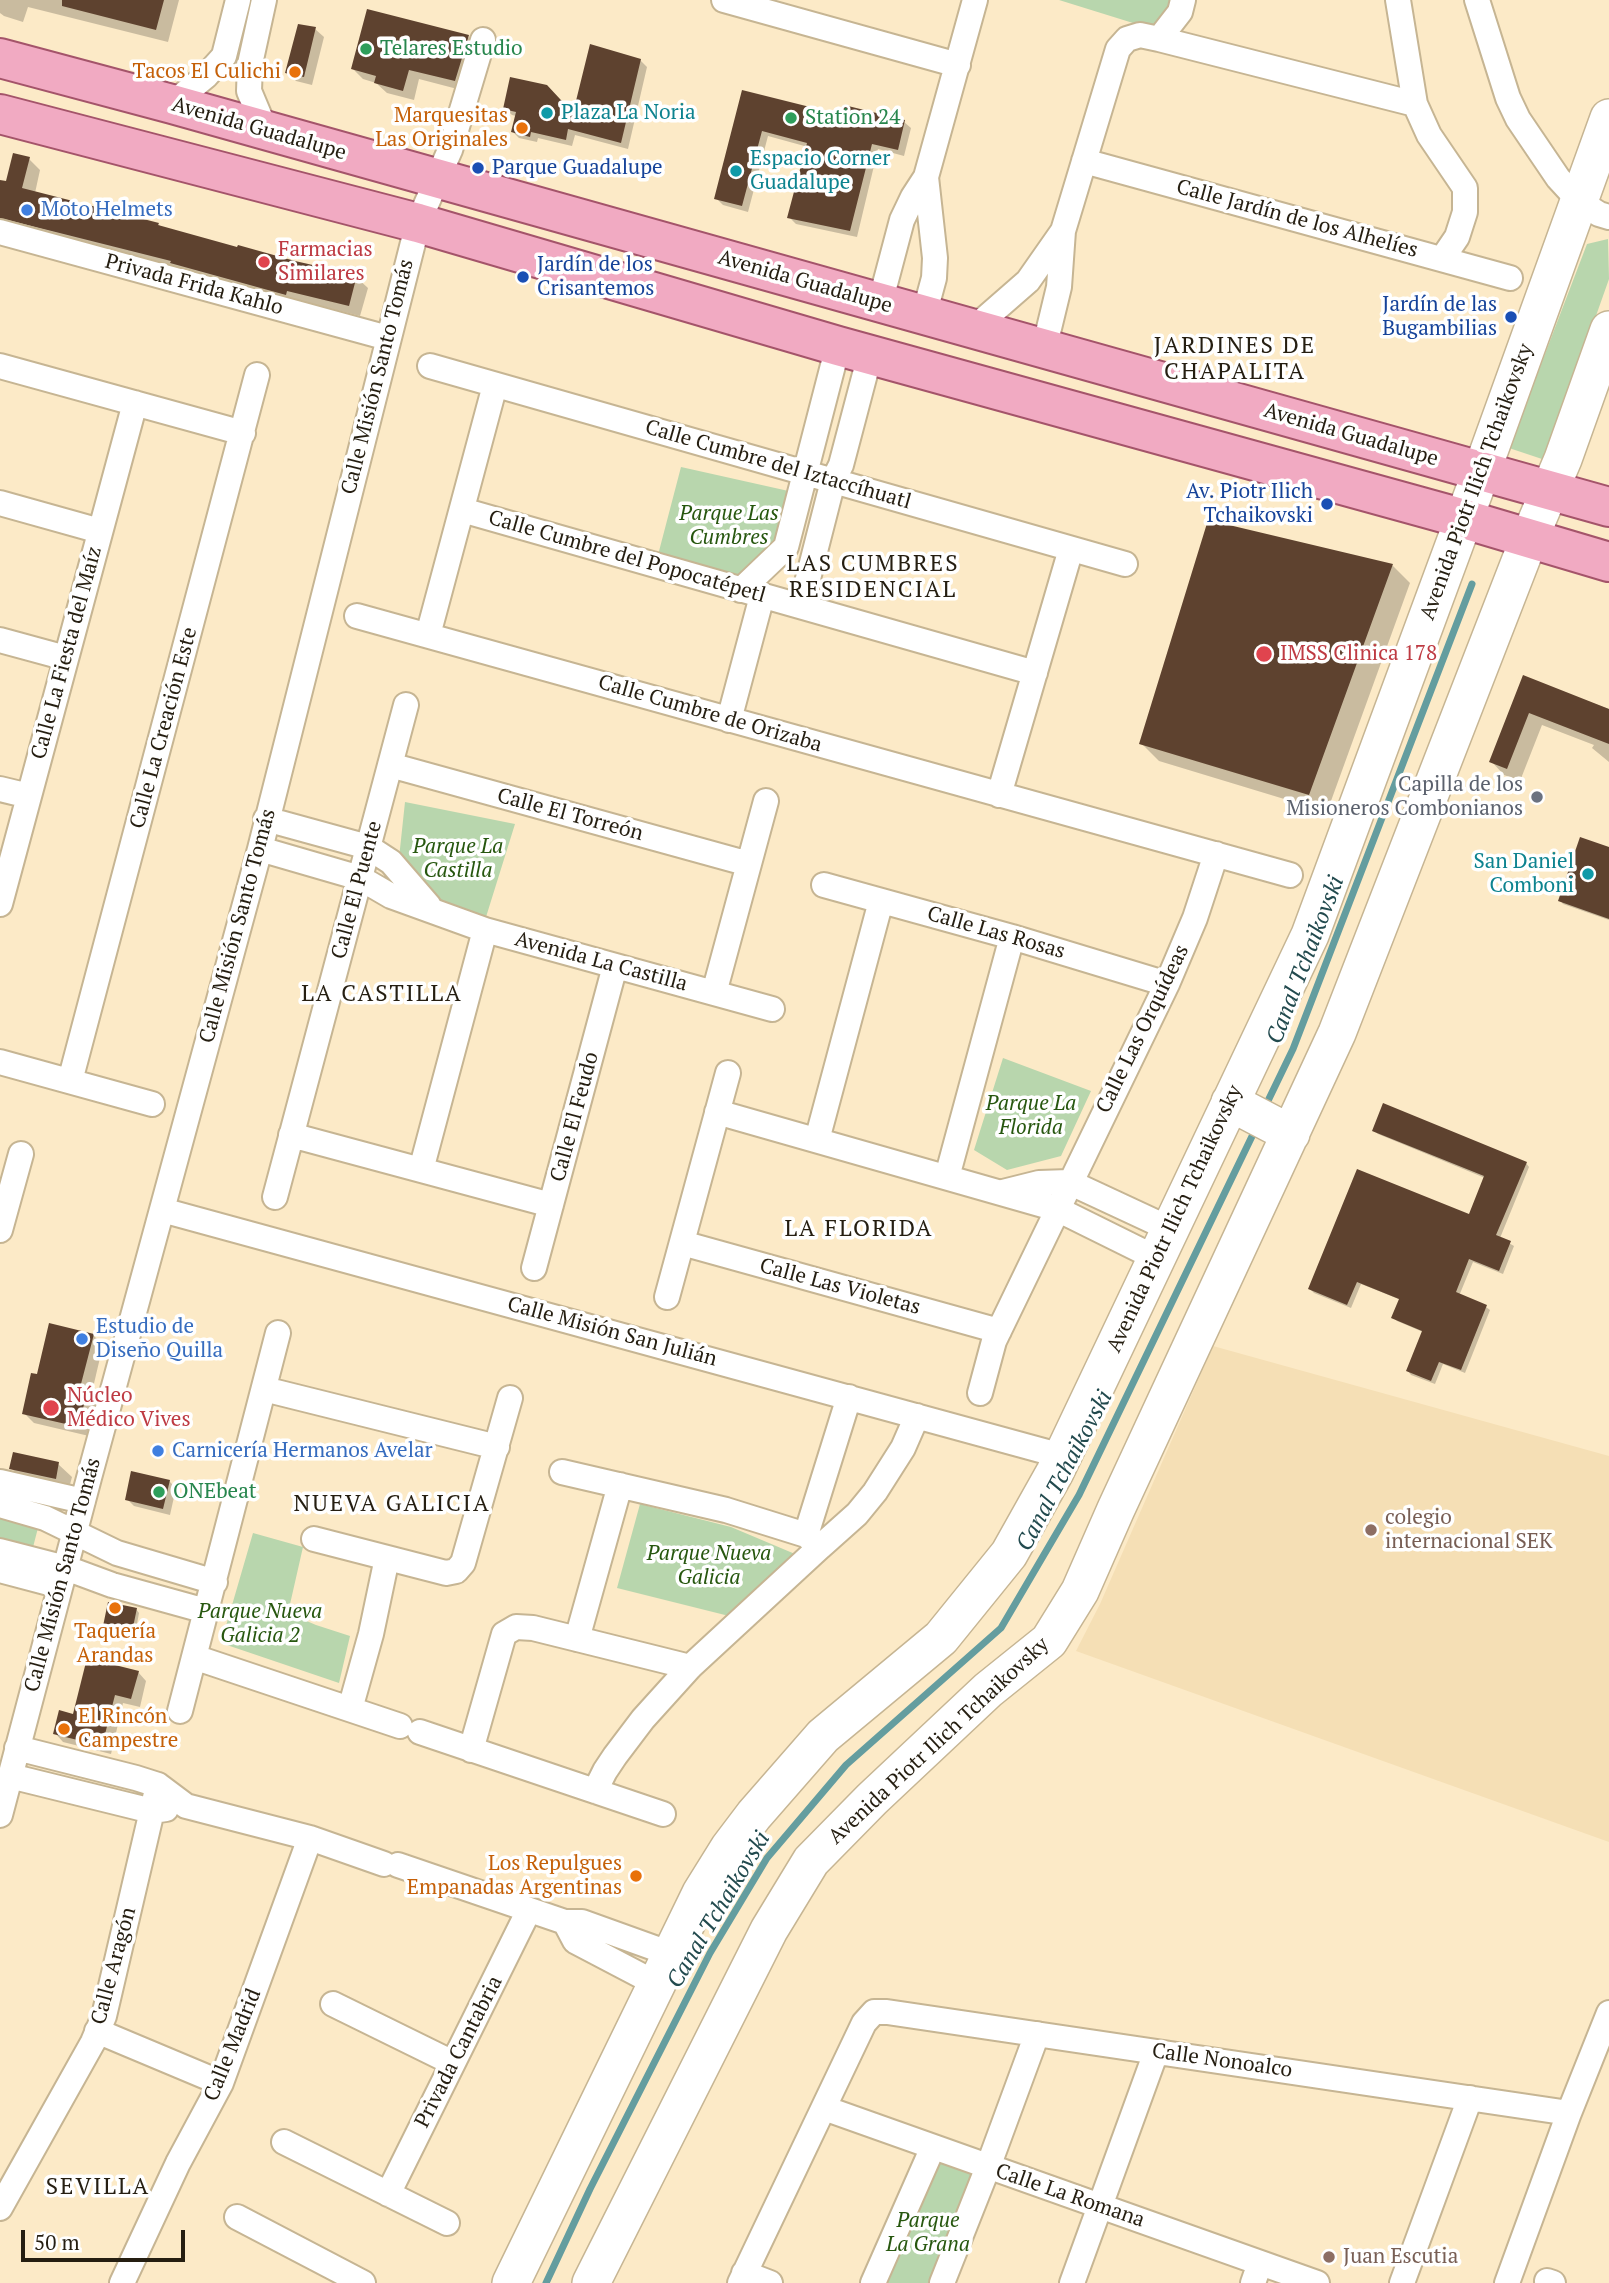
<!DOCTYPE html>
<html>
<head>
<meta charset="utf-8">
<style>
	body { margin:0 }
	#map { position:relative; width:1609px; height:2283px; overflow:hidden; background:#fceac7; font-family:"PT Serif",serif }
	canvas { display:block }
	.scale { position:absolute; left:21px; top:2230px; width:164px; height:32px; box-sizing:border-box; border:4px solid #251e11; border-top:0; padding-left:9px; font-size:21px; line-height:24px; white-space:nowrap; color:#251e11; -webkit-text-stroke:5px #fff; paint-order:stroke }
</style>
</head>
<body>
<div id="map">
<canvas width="1609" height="2283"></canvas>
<div class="scale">50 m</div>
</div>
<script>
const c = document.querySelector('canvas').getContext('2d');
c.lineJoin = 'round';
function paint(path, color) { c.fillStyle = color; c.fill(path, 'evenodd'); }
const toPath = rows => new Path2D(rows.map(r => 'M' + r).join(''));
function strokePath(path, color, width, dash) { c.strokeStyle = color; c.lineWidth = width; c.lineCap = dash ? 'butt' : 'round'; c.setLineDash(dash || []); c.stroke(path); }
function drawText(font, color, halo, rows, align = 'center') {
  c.font = font + ' "PT Serif",serif'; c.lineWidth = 7; c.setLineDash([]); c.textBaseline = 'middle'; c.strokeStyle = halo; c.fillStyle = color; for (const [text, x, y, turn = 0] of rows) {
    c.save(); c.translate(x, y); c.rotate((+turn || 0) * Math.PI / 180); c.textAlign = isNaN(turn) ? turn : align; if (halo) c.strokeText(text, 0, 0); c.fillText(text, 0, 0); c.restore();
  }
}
const built = toPath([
	[1213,1346,1609,1456,1609,1842,1076,1651,1100,1604]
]);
const green = toPath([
	[1059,0,1180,0,1156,27,1133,23],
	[1608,239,1609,279,1545,460,1509,448,1587,244],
	[681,467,793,492,781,545,739,579,658,555],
	[405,802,515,824,486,917,437,900,399,858],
	[1003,1058,1091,1091,1061,1156,1007,1170,974,1150],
	[640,1504,731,1527,795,1554,729,1616,617,1588],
	[0,1512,39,1524,31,1555,0,1546],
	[253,1533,303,1547,288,1613,316,1625,350,1636,339,1683,221,1643],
	[934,2156,979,2172,934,2283,881,2283]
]);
const shadow = toPath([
	[0,0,179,0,168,42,28,7,23,22,4,16,0,13],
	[315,29,324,37,312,85,296,81,287,73],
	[468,37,479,47,465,91,419,79,414,100,387,93,376,83,363,79,353,69],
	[640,60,647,67,628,149,575,135,572,146,538,138,537,142,519,138,513,132,516,116,512,115,505,108,574,116],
	[744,92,843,118,904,122,911,128,904,156,878,149,857,237,796,224,789,217,808,147,768,136,748,212,723,205,716,198],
	[29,159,40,170,35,193,158,224,161,227,239,249,356,277,368,288,360,316,0,223,0,181,7,183],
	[1209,522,1393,566,1410,583,1327,812,1159,761,1141,743],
	[1524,678,1609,709,1609,762,1592,748,1594,745,1542,725,1520,781,1504,775,1491,761],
	[1609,849,1609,920,1563,904,1560,900],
	[1374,1131,1526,1163,1529,1167,1500,1238,1514,1246,1503,1274,1473,1262,1459,1296,1486,1307,1490,1310,1465,1373,1443,1364,1435,1384,1411,1375,1408,1371,1423,1332,1397,1321,1393,1317,1401,1300,1361,1284,1351,1308,1314,1293,1310,1289,1470,1217,1485,1178,1378,1134],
	[93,1335,103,1345,92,1392,98,1398,89,1436,34,1423,24,1413],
	[58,1464,72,1477,68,1492,24,1481,11,1468],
	[169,1481,176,1488,170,1515,134,1506,127,1499],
	[136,1609,139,1613,135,1635,109,1630,105,1626],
	[138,1672,146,1681,140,1707,123,1703,111,1754,63,1742,55,1733,74,1716]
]);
const stream = toPath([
	[1265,1107,1293,1049,1472,584],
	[546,2283,590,2189,710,1953,767,1858,846,1765,1001,1628,1079,1495,1256,1128]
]);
const building = toPath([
	[62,0,164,0,156,30,62,6],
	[367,9,469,35,455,81,409,70,403,91,374,83,376,76,351,69],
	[298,24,316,27,304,77,285,73],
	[590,44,641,59,621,143,568,129,566,140,531,132,530,137,511,132,516,112,503,109,510,77,547,85,573,113],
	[742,90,842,115,844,105,905,120,898,150,872,144,850,231,787,218,807,143,762,131,742,206,714,199],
	[13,153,30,157,22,188,159,223,158,225,237,247,238,245,295,261,357,275,349,306,287,291,286,295,170,263,171,261,0,218,0,180,6,181],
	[1208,520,1393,564,1309,795,1139,744],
	[1523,675,1609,709,1609,744,1529,713,1507,769,1489,762],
	[1580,837,1609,847,1609,919,1558,901],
	[1383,1103,1527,1162,1496,1235,1511,1241,1499,1271,1469,1259,1456,1292,1487,1305,1461,1370,1439,1362,1431,1381,1406,1371,1422,1331,1391,1318,1399,1299,1357,1282,1347,1305,1308,1289,1357,1169,1469,1214,1484,1176,1372,1131],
	[49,1323,94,1334,81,1384,88,1386,79,1427,22,1414,31,1373,37,1374],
	[13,1452,59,1462,56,1479,9,1469],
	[131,1471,170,1480,163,1509,125,1500],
	[108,1602,137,1608,132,1632,103,1626],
	[87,1658,139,1671,131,1699,115,1695,102,1746,53,1734,59,1710,73,1714]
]);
const street = toPath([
	[264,0,250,64,249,91,262,122,275,133],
	[724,0,958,65],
	[1398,0,1415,104,1429,135,1465,188,1465,212,1457,237,1442,259],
	[1477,0,1508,98,1518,119,1558,178,1580,202,1599,214,1609,217],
	[1159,39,1180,12,1183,0],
	[172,104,206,76,224,56,238,0],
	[1084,161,1510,278],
	[0,232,388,338],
	[880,303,902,220,913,197,926,177,975,0],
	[924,315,934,278,935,258,926,177],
	[973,329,1028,281,1063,231],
	[1044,349,1059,287,1063,231,1118,49,1127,39,1140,35,1159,39,1415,104],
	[0,366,243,433],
	[430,366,1125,564],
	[0,503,100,531],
	[462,510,1035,673],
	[741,590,786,547,838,346],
	[801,606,833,481,841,465,870,355],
	[357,616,1290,875],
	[428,635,495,385],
	[0,640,66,658],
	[729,720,762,596],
	[390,765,749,864],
	[0,789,29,796],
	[999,795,1071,549],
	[266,819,368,847,391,862,429,906],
	[260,849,360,878,391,896,485,930,772,1009],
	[824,885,1012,937,1167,984],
	[0,904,135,403],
	[714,993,766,801],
	[0,1062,152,1104],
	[70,1081,257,375],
	[717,1112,1057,1209,1156,1258],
	[291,1135,551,1205],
	[817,1140,881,901],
	[421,1170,485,930],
	[947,1177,1012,937],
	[1003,1192,1039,1183,1069,1182,1170,1229],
	[275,1197,406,705],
	[162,1210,1062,1456],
	[0,1230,21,1154],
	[682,1243,999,1331],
	[534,1268,615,966],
	[667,1297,728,1073],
	[264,1389,497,1447],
	[980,1393,994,1341,1167,984,1195,918,1216,854],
	[562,1472,726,1510,806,1535,820,1547,690,1667,643,1719,615,1756,605,1771,595,1791],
	[0,1482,83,1501],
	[0,1505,45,1518,117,1553,215,1582],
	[806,1535,849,1397],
	[314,1539,446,1573,456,1571,463,1563,510,1398],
	[820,1547,857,1514,875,1492,903,1448,917,1416],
	[0,1551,66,1568,112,1585,206,1611],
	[0,1570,60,1586],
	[577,1639,620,1485],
	[194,1657,400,1726],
	[350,1709,371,1634,387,1558],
	[180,1711,278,1333],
	[420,1732,663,1814],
	[17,1748,136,1778,158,1785,186,1806,310,1838,384,1864],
	[471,1750,504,1634,516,1627,533,1628,690,1667],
	[10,1776,152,1811,166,1809],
	[0,1815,89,1478,260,849,418,223,450,150,483,40],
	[398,1865,565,1922,582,1922,671,1954],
	[565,1922,575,1941,657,1984],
	[333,2004,453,2063],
	[97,2031,221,2083],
	[824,2108,1317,2283],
	[284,2142,447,2223],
	[388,2194,529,1910],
	[0,2208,93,2042,104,2016,158,1785],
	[237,2217,363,2283],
	[744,2273,770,2283],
	[1547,2281,1553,2283],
	[122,2283,178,2163,221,2083,310,1838],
	[740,2283,864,2023,874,2012,887,2012,1569,2113],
	[873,2283,933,2147],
	[942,2283,988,2167,1037,2034],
	[1072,2283,1156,2052],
	[1253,2283,1260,2263],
	[1402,2283,1470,2098],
	[1507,2283,1569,2113,1609,2013]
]);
const secondary = toPath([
	[1230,1102,1291,1134],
	[511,2283,701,1893,729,1848,754,1815,823,1736,941,1638,1009,1554,1055,1472,1310,935,1489,451,1609,118],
	[591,2283,769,1930,811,1861,872,1799,988,1690,1049,1641,1080,1591,1116,1509,1337,1033,1529,539,1563,459,1609,330]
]);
const primary = toPath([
	[0,58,172,104,1609,507],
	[0,114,418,223,838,346,1447,514,1609,562]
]);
const markers = [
	[366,49,7,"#2e9e5b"],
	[295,72,7,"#e8710a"],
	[547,113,7,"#0f9aa8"],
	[791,118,7,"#2e9e5b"],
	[522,128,7,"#e8710a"],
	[478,168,7,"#1a4fb4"],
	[736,171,7,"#0f9aa8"],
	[27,210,7,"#3f7fe0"],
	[264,262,7,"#e0444e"],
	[523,277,7,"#1a4fb4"],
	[1511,317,7,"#1a4fb4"],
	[1327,504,7,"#1a4fb4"],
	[1264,654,9,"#e0444e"],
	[1537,797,7,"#6b7280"],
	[1588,874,7,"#0f9aa8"],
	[82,1339,7,"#3f7fe0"],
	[51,1408,9,"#e0444e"],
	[158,1451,7,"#3f7fe0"],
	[159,1492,7,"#2e9e5b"],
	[1371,1530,7,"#8d6e63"],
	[115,1608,7,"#e8710a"],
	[64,1729,7,"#e8710a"],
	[636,1876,7,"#e8710a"],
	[1329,2257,7,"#8d6e63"]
];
const leisureNames = [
	["Telares Estudio",380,49],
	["Station 24",805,118],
	["ONEbeat",173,1492]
];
const foodNames = [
	["Tacos El Culichi",281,72],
	["Marquesitas",508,116],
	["Las Originales",508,140],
	["Taquería",115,1632,"center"],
	["Arandas",115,1656,"center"],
	["El Rincón",78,1717,"left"],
	["Campestre",78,1741,"left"],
	["Los Repulgues",622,1864],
	["Empanadas Argentinas",622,1888]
];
const cultureNames = [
	["Plaza La Noria",561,113],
	["Espacio Corner",750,159],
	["Guadalupe",750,183],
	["San Daniel",1574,862,"right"],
	["Comboni",1574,886,"right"]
];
const streetNames = [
	["Avenida Guadalupe",259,129,16],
	["Calle Jardín de los Alhelíes",1297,219,15],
	["Avenida Guadalupe",805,282,16],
	["Privada Frida Kahlo",194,285,15],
	["Calle Misión Santo Tomás",378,377,-76],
	["Avenida Guadalupe",1351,435,16],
	["Calle Cumbre del Iztaccíhuatl",778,465,16],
	["Avenida Piotr Ilich Tchaikovsky",1477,482,-70],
	["Calle Cumbre del Popocatépetl",627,557,16],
	["Calle La Fiesta del Maíz",67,653,-75],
	["Calle Cumbre de Orizaba",710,714,16],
	["Calle La Creación Este",164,728,-75],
	["Calle El Torreón",570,815,15],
	["Calle El Puente",357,890,-75],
	["Calle Misión Santo Tomás",238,926,-75],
	["Calle Las Rosas",996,933,16],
	["Avenida La Castilla",601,962,15],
	["Calle Las Orquídeas",1143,1029,-64],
	["Calle El Feudo",575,1117,-75],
	["Avenida Piotr Ilich Tchaikovsky",1175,1219,-65],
	["Calle Las Violetas",840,1287,15],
	["Calle Misión San Julián",612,1332,15],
	["Calle Misión Santo Tomás",63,1575,-75],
	["Avenida Piotr Ilich Tchaikovsky",939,1741,-43],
	["Calle Aragón",114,1966,-75],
	["Calle Madrid",233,2045,-68],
	["Privada Cantabria",459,2052,-63],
	["Calle Nonoalco",1222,2061,8],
	["Calle La Romana",1070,2196,19]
];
const transitNames = [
	["Parque Guadalupe",492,168],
	["Jardín de los",537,265],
	["Crisantemos",537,289],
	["Jardín de las",1497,305,"right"],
	["Bugambilias",1497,329,"right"],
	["Av. Piotr Ilich",1313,492,"right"],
	["Tchaikovski",1313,516,"right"]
];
const shopNames = [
	["Moto Helmets",41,210],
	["Estudio de",96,1327],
	["Diseño Quilla",96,1351],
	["Carnicería Hermanos Avelar",172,1451]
];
const healthNames = [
	["Farmacias",278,250],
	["Similares",278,274],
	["IMSS Clinica 178",1280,654],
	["Núcleo",67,1396],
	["Médico Vives",67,1420]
];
const parkNames = [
	["Parque Las",729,514],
	["Cumbres",729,538],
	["Parque La",458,847],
	["Castilla",458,871],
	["Parque La",1031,1104],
	["Florida",1031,1128],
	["Parque Nueva",709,1554],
	["Galicia",709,1578],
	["Parque Nueva",260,1612],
	["Galicia 2",260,1636],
	["Parque",928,2221],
	["La Grana",928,2245]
];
const worshipNames = [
	["Capilla de los",1523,785],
	["Misioneros Combonianos",1523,809]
];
const educationNames = [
	["colegio",1385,1518],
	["internacional SEK",1385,1542],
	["Juan Escutia",1343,2257]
];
const neighbourhoodNames = [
	["JARDINES DE",1235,346],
	["CHAPALITA",1235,372],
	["LAS CUMBRES",873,564],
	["RESIDENCIAL",873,590],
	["LA CASTILLA",382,994],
	["LA FLORIDA",859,1229],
	["NUEVA GALICIA",392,1504],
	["SEVILLA",98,2187]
];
const waterNames = [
	["Canal Tchaikovski",1306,960,-69],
	["Canal Tchaikovski",1065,1471,-62],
	["Canal Tchaikovski",719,1910,-59]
];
paint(built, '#f5dfb5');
paint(green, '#b8d6ad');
paint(shadow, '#0003');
strokePath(stream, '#649d9f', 7);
paint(building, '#5e422f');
strokePath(street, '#c6b593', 28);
strokePath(secondary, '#c6b593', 40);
strokePath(primary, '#a4546a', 42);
strokePath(street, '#fff', 24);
strokePath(secondary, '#fff', 37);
strokePath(primary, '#f1aac2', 38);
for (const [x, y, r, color] of markers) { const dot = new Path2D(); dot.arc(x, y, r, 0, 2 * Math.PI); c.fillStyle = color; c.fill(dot); strokePath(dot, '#fff', 2.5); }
drawText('21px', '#27864d', '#fff', leisureNames, 'left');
drawText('21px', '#c56008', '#fff', foodNames, 'right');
drawText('21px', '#0d838f', '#fff', cultureNames, 'left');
drawText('21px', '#251e11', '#fff', streetNames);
drawText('21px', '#164399', '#fff', transitNames, 'left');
drawText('21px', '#366cbe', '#fff', shopNames, 'left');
drawText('21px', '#be3a42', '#fff', healthNames, 'left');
drawText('italic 21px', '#27570f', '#fff', parkNames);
drawText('21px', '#5b616d', '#fff', worshipNames, 'right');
drawText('21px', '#785e54', '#fff', educationNames, 'left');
c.letterSpacing = '2px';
drawText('23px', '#251e11', '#fff', neighbourhoodNames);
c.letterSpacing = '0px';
drawText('italic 23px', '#224a4e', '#fff', waterNames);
</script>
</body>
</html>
